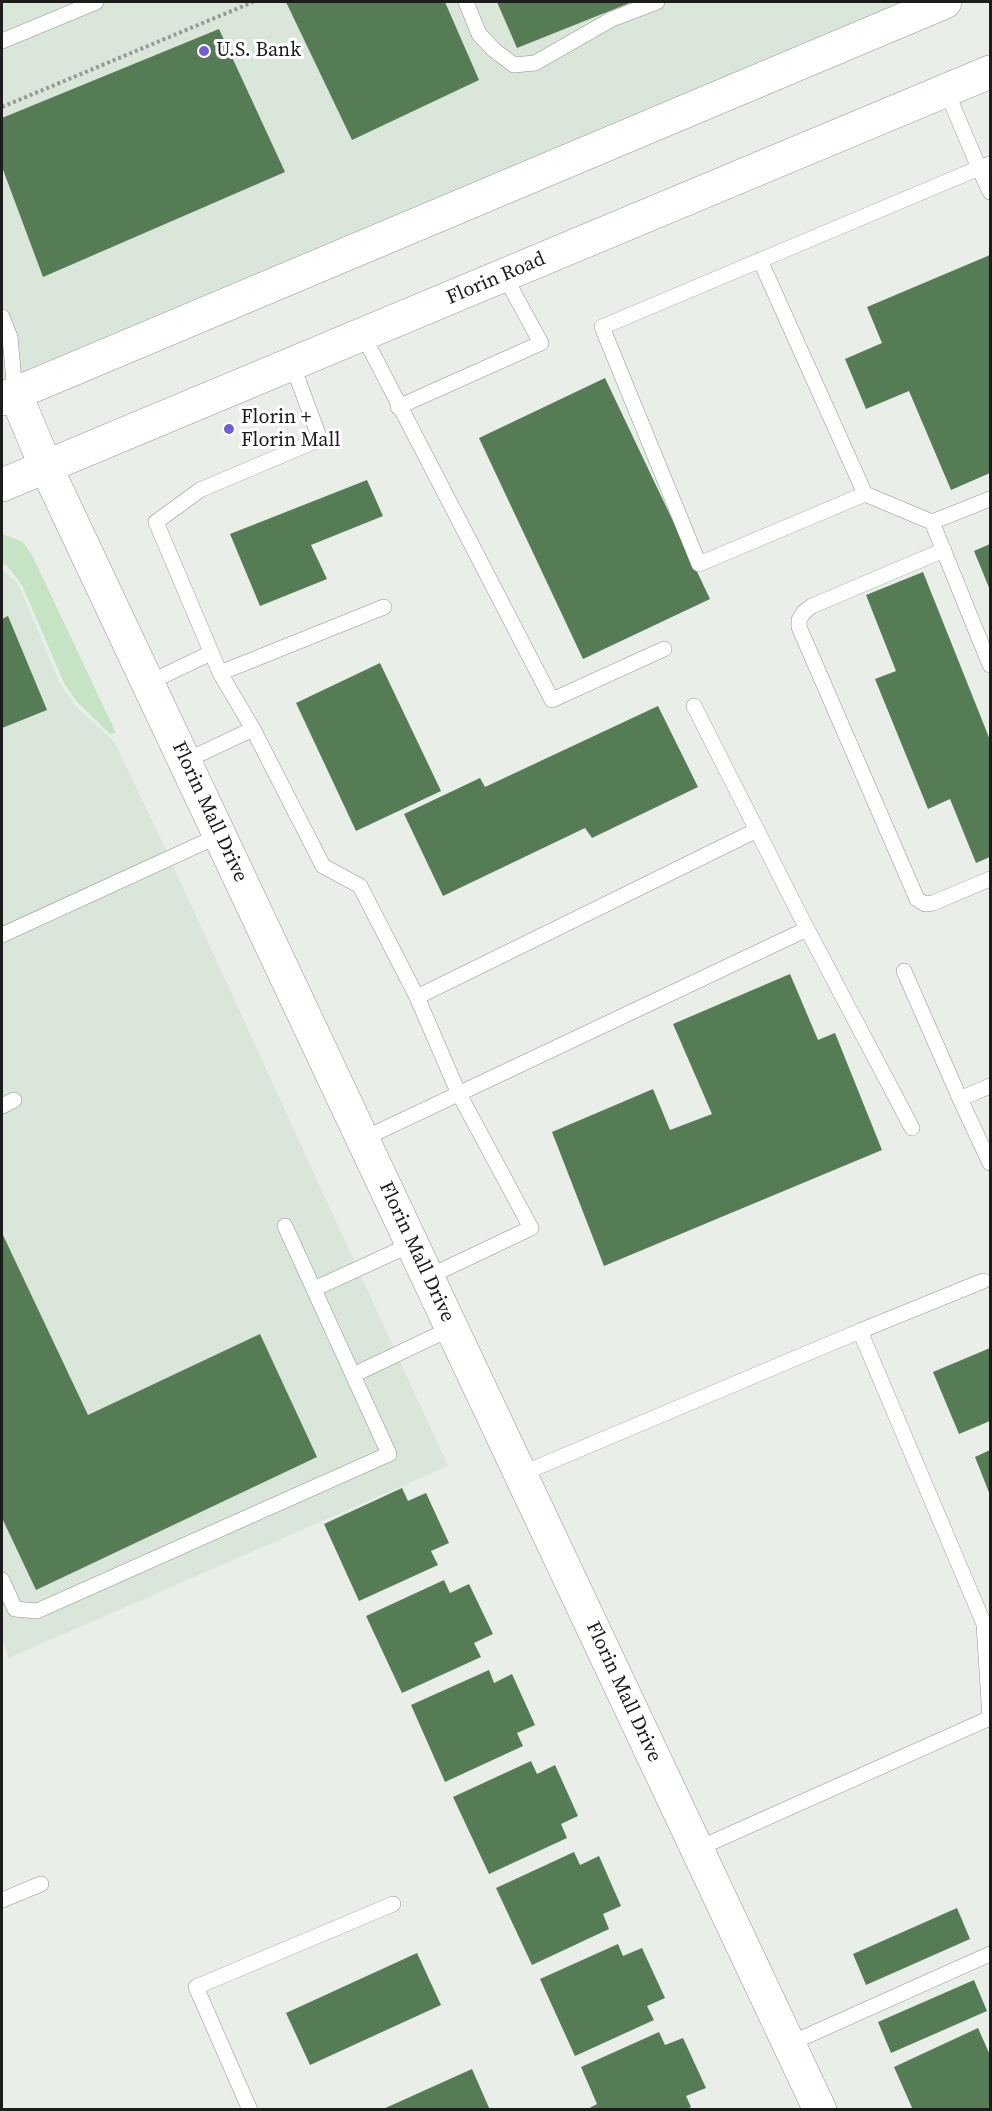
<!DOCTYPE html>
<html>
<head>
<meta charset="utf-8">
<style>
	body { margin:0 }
	#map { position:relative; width:992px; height:2111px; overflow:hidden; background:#e9efe8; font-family:"Source Serif 4",serif }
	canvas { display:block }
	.frame { position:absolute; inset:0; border:3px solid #1a1d1a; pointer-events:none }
</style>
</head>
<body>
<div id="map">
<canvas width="992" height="2111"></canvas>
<div class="frame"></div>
</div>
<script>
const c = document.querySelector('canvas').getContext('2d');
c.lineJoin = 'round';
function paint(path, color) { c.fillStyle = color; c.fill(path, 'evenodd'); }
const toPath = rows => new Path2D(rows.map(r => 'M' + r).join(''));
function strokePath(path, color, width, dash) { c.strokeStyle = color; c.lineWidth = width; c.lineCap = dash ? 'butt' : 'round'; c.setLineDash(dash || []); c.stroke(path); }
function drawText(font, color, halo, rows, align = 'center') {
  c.font = font + ' "Source Serif 4",serif'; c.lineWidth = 6; c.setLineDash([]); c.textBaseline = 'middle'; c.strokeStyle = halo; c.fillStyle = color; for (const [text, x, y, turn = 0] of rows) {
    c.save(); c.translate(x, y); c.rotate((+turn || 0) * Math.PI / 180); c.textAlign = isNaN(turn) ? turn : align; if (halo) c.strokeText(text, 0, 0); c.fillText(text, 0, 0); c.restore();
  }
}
const built = toPath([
	[2,2,950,2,2,389],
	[2,569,18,583,60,684,76,706,115,743,165,848,448,1466,9,1658,2,1640]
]);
const green = toPath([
	[2,534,23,542,33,557,116,733,110,734,77,702,64,683,22,585,9,568,2,562]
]);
const building = toPath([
	[286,2,445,2,479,80,352,140],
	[497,2,632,2,517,48],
	[219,29,285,172,43,277,2,167,2,118],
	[990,255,990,473,951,490,909,391,866,409,845,359,882,343,867,307],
	[605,378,710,599,583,659,479,438],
	[367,480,383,516,311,545,327,579,260,606,230,534],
	[990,544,990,590,974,551],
	[923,572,990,740,990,857,976,863,950,799,928,809,875,679,896,671,866,595],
	[8,616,47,710,2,728,2,619],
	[380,663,441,791,356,831,296,703],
	[658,706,698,787,592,838,585,828,443,896,404,814,480,778,485,787],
	[790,974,818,1040,835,1033,882,1150,604,1266,552,1132,653,1089,670,1130,712,1114,673,1024],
	[2,1233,88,1415,260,1334,317,1457,36,1590,2,1518],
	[990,1348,990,1421,959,1434,933,1372],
	[990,1450,990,1495,975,1457],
	[402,1488,408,1501,426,1493,449,1543,431,1551,438,1565,359,1601,324,1524],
	[444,1580,450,1593,469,1584,493,1634,474,1643,481,1657,402,1693,366,1616],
	[489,1670,494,1683,512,1674,535,1725,517,1733,523,1746,445,1782,411,1705],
	[531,1761,537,1774,555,1765,578,1816,561,1824,567,1838,489,1874,453,1797],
	[574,1852,580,1865,599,1856,621,1906,603,1914,609,1929,532,1965,496,1888],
	[957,1908,970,1939,866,1985,853,1954],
	[618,1944,623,1956,642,1948,665,1998,647,2006,654,2020,575,2056,540,1979],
	[417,1953,441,2005,310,2065,286,2013],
	[974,1980,987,2011,891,2053,878,2022],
	[978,2028,990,2055,990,2110,913,2110,894,2067],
	[659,2032,665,2045,683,2038,706,2088,686,2096,691,2107,685,2110,586,2110,597,2104,581,2067],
	[472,2069,490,2110,381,2110]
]);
const path = toPath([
	[2,107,253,2]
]);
const lane = toPath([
	[466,2,479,34,494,50,514,65,535,63,612,19,657,2],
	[2,41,96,2],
	[990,164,979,168,990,192],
	[760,260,865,494,699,564,602,327,979,168,946,90],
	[2,317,10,337,15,393],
	[363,335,552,700,664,649],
	[398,407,541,343,504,275],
	[865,494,932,522,990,665],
	[932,522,990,499],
	[944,550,812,606,804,612,799,620,799,627,917,899,925,904,933,903,990,879],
	[384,607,220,673,253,729,323,866,360,886,417,997,458,1092,531,1228,428,1277],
	[220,673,156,522,200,490,320,439,292,364],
	[148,683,211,653],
	[694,706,807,929,912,1128],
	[185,761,253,729],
	[2,935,220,835],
	[904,971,960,1099,990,1086],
	[417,997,757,830],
	[960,1099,990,1163],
	[2,1106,14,1100],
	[363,1139,807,929],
	[314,1289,412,1244],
	[860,1331,983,1281],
	[353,1375,452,1328],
	[521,1474,860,1331,984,1624,990,1718],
	[2,1580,15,1609,37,1611,389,1454,285,1226],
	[697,1849,990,1718],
	[2,1900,41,1884],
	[789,2044,990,1954],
	[250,2110,196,1987,393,1904]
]);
const secondary = toPath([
	[15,393,46,467,820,2110]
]);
const primary = toPath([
	[2,399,945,2],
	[2,485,990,72]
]);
const markers = [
	[204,51,6,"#765cd6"],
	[229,429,6,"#765cd6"]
];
const poiNames = [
	["U.S. Bank",216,51],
	["Florin +",241,418],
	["Florin Mall",241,441]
];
const streetNames = [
	["Florin Road",496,279,-23],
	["Florin Mall Drive",209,812,65],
	["Florin Mall Drive",416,1252,65],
	["Florin Mall Drive",623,1692,65]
];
paint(built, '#dae6d9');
paint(green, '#c6e3c5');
paint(building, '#557c54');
strokePath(lane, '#8f968f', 16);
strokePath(secondary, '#8f968f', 34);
strokePath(primary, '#8f968f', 34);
strokePath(path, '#959a95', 4, [3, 3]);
strokePath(lane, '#fff', 15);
strokePath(secondary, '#fff', 33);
strokePath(primary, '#fff', 33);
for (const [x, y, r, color] of markers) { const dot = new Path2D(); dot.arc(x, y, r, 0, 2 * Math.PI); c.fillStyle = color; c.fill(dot); strokePath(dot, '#fff', 2); }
drawText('20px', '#1a1d1a', '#fff', poiNames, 'left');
drawText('20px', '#1a1d1a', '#fff', streetNames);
</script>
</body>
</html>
